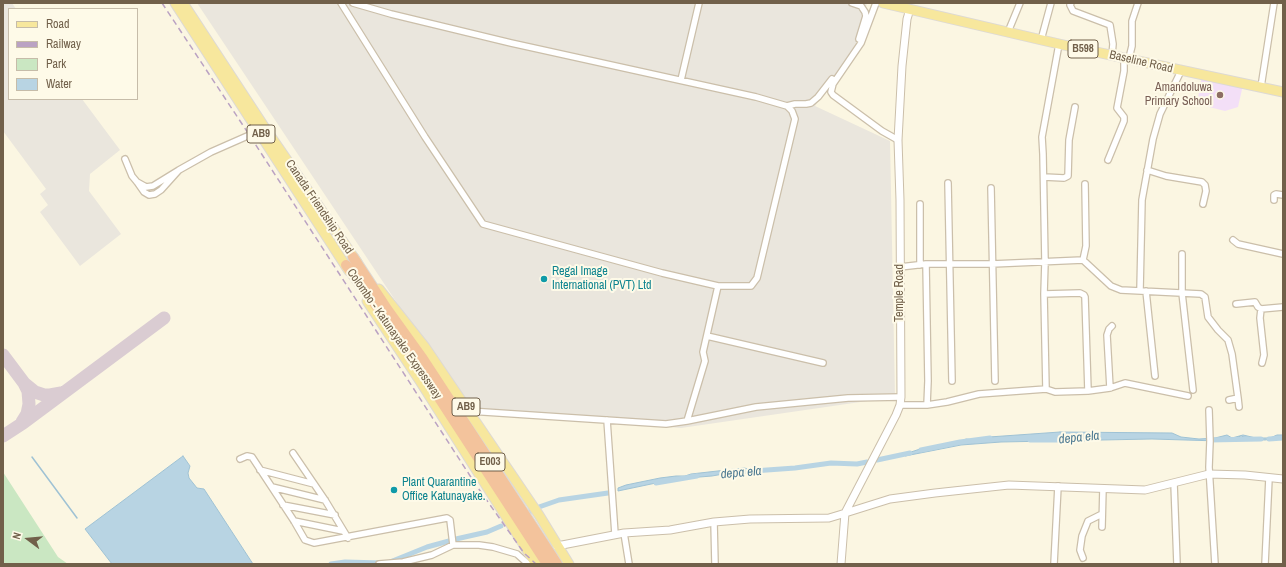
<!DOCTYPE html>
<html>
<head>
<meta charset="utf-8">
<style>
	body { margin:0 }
	#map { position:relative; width:1286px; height:567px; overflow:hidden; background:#fbf6e2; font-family:"Archivo Narrow",sans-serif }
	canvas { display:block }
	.frame { position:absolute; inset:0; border:4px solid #71604a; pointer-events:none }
	.legend { position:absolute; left:8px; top:8px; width:130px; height:92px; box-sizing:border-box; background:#fefae8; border:1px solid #c6bca9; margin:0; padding:5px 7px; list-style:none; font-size:12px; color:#71604a }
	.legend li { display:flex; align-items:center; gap:8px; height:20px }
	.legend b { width:20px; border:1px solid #c6bca9 }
	.north { position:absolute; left:8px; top:519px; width:40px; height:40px; -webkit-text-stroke:3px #fefae8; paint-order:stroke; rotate:286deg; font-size:11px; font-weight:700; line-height:16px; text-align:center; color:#71604a }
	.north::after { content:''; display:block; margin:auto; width:14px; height:18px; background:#71604a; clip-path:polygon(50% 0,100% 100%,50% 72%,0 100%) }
</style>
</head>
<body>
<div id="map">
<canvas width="1286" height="567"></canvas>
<div class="frame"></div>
<ul class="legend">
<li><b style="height:5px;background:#f7e79d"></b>Road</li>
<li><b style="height:5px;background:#baa2c3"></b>Railway</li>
<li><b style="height:11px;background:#cae7c2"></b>Park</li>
<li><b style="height:11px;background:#b8d4e3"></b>Water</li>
</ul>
<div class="north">N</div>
</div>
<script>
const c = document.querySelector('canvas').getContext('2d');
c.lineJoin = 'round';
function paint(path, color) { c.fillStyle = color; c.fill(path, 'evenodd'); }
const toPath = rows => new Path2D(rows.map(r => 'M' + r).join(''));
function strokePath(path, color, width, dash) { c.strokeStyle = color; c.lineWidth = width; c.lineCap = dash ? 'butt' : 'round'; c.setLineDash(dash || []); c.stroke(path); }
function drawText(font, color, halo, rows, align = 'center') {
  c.font = font + ' "Archivo Narrow",sans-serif'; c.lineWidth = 4; c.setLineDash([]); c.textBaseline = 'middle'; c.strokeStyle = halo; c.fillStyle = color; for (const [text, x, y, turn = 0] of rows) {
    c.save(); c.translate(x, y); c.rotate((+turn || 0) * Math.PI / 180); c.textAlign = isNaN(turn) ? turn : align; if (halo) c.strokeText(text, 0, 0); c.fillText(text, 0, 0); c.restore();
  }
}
const industrial = toPath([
	[3,3,12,3,16,9,9,9,9,99,82,99,120,150,90,174,89,191,121,234,80,266,40,212,48,205,40,194,46,189,3,131],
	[197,3,867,3,856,44,815,106,890,141,895,397,681,428,469,411]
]);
const education = toPath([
	[1202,75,1243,85,1238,107,1225,111,1197,104]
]);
const green = toPath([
	[3,472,58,557,68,564,3,564]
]);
const water = toPath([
	[1060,432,1172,433,1181,437,1199,439,1215,438,1227,435,1232,438,1243,435,1256,438,1270,438,1277,435,1283,435,1283,437,1265,440,1251,439,1241,436,1238,437,1238,439,1228,439,1219,441,1152,439,1001,442,961,445,905,456,905,454,920,449,939,447,960,442,966,439,975,440,989,437,1060,432],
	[183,456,190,466,188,473,189,478,197,488,204,489,253,564,112,564,85,529,183,456],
	[744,468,753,470,739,473,729,473,712,476,675,479,618,491,618,488,626,485,660,478,676,476,685,476,691,474,744,468]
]);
const stream = toPath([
	[32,457,77,518]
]);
const canal = toPath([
	[1269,439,1283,438],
	[1030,440,1078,440,1084,439],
	[1209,440,1261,439],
	[921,450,960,442,990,438],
	[877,460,910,453],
	[739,472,795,468,831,463,857,464,867,462],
	[656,483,697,476],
	[539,507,559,500,608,493],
	[523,515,531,511],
	[456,539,487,532,501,526],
	[390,562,427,547,449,541],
	[331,564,345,562,382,563]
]);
const taxiway = toPath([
	[3,355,24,383],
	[22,422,27,414,29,404,28,391,24,383,35,392,44,395,50,395,61,393],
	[3,436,23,423,164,318]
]);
const minor = toPath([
	[341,3,425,137,483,224,662,273,718,286,751,286,757,278,795,119,792,111,787,106,756,97,511,43,391,14,353,3],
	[852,3,861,6,865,12,866,16,859,39],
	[876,3,861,43,833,84,831,92,833,95,882,131,898,140],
	[1071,3,1070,5,1073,11,1110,25,1113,44,1112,55],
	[1008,32,1020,3],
	[1041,40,1051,3],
	[1129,58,1132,46,1132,21,1138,3],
	[681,80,699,3],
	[1261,87,1274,3],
	[787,106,795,104,806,104,811,103,818,97,832,79],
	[125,159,132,176,137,182,144,192,149,195,155,194,161,190,179,170,153,186,146,187,137,182],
	[1108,160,1124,121,1124,117,1117,108,1124,71,1124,58],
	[179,170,211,152,261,130],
	[1147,170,1166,176,1202,182,1205,185,1206,191,1203,204],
	[1044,177,1064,178,1068,176,1069,140,1075,107],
	[948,183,952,381],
	[991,188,995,381],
	[1274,200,1274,195,1276,194,1283,195],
	[920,204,920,265],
	[1233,240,1238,244,1283,254],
	[1182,254,1182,293,1193,390],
	[1083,260,1086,246,1085,184],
	[926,264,928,381,927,405],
	[900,267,926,264,992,264,1083,260,1111,286,1121,290,1201,294,1205,297,1208,317,1218,330,1228,340,1232,354,1238,398,1229,400],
	[1140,290,1142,200,1153,139,1160,114,1181,71],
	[1146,291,1155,376],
	[1044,294,1080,293,1084,295,1085,297,1088,391],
	[1236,304,1255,302,1258,307,1261,309,1283,307],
	[1261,309,1260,318,1264,355,1262,363],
	[707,336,823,363],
	[1110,388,1107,335,1109,329,1112,326],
	[1046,389,1044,294,1045,262,1043,154,1042,137,1059,44],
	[1238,398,1239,407],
	[900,405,927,405,947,402,979,394,1046,389,1055,392,1088,391,1110,388,1125,383,1188,396],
	[1209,410,1210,441,1209,467,1215,564],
	[469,411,666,424,687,421,756,407,848,398,901,397],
	[607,420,615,534],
	[687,421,705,361,703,352,718,286],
	[293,453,325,500,348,538],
	[240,459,247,456,252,457,294,521,305,540,314,543,447,518,450,520,453,545],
	[260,470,314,484],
	[1174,483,1177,564],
	[272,487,325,500],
	[283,505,335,515],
	[294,521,343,531],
	[714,522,715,564],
	[1102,527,1103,488],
	[624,533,629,564],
	[1083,558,1080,550,1082,536,1088,521,1102,514],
	[379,564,403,562,432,555,453,545,479,545,493,547,517,554,528,564],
	[1054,564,1058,486],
	[1265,564,1269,478]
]);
const tertiary = toPath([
	[557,546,624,533,670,530,714,522,750,519,829,518,839,515,890,499,935,493,1009,485,1145,490,1209,474,1245,475,1283,479],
	[841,564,845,513,896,415,900,405,901,397,900,200,898,140,902,66,907,19,910,9]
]);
const primary = toPath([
	[175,3,349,271],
	[183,3,265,128,357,262],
	[883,3,1059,44,1283,92],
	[379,289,425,347,539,515,569,564],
	[367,301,420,381,536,564]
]);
const motorway = toPath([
	[353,257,387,309,423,359,557,564],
	[346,265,383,315],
	[404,344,547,564]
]);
const rail = toPath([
	[162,3,250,136,476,485,524,553,536,564]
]);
const markers = [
	[1220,95,4,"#8d6e63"],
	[544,279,4,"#0f9aa8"],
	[394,490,4,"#0f9aa8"]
];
const shields = [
	[1083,49,30],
	[261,134,28],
	[466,407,28],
	[490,462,30]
];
const shieldNames = [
	["B598",1083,49],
	["AB9",261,134],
	["AB9",466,407],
	["E003",490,462]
];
const streetNames = [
	["Baseline Road",1141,62,13],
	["Canada Friendship Road",319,207,56],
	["Temple Road",900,293,-90],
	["Colombo - Katunayake Expressway",394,334,55]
];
const educationNames = [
	["Amandoluwa",1212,88],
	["Primary School",1212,102]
];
const cultureNames = [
	["Regal Image",552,272],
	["International (PVT) Ltd",552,286],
	["Plant Quarantine",402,483],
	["Office Katunayake.",402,497]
];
const waterNames = [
	["depa ela",1079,438,-6],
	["depa ela",741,473,-5]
];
paint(industrial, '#eae6dd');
paint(education, '#f3dff7');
paint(green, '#cae7c2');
paint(water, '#b8d4e3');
strokePath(water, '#9fc2d4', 1);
strokePath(stream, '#9fc2d4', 1.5);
strokePath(canal, '#b8d4e3', 5);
strokePath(taxiway, '#daccd2', 13);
strokePath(minor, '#cbbfaa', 8);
strokePath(tertiary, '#cbbfaa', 9);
strokePath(primary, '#ddd9d4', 11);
strokePath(motorway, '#ddd9d4', 12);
strokePath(minor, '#fff', 5.5);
strokePath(tertiary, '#fff', 7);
strokePath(primary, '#f7e79d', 9);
strokePath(motorway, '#f3c39c', 10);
strokePath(rail, '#baa2c3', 1.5, [6, 4]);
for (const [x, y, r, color] of markers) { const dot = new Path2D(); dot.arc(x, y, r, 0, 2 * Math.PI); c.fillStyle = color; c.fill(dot); strokePath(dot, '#fefae8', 1.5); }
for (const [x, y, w] of shields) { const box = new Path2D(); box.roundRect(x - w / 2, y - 9, w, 18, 3); c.fillStyle = '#fefae8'; c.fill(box); strokePath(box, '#71604a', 1); }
drawText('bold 11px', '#71604a', null, shieldNames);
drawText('12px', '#71604a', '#fefae8', streetNames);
drawText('12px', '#785e54', '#fefae8', educationNames, 'right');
drawText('12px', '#0d838f', '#fefae8', cultureNames, 'left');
drawText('italic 13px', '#4b7891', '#fefae8', waterNames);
</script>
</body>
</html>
